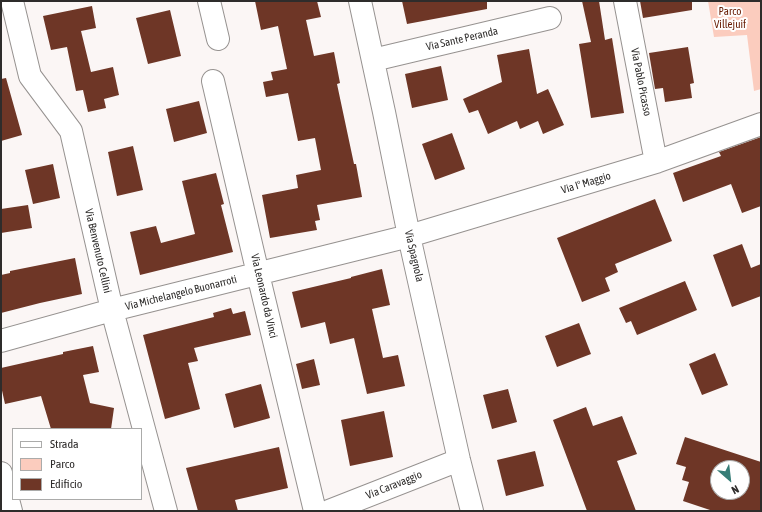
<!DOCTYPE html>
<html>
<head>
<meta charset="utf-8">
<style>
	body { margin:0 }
	#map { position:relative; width:762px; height:512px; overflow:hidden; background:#fbf6f5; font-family:"Asap Condensed",sans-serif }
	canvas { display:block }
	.frame { position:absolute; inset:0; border:2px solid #2e2c2b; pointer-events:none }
	.legend { position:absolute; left:12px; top:428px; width:130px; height:72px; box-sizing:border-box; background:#fff; border:1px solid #ababaa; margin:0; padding:5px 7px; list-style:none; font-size:12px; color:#2e2c2b }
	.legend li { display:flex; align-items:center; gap:8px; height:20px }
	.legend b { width:20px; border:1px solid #ababaa }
	.north { position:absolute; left:710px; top:460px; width:40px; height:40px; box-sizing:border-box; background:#fff; border:1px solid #ababaa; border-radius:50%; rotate:152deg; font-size:11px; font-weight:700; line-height:16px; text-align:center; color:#2e2c2b }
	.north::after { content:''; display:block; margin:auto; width:14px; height:18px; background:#367d77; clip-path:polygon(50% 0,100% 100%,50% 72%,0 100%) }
</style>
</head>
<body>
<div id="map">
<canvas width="762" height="512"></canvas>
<div class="frame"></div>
<ul class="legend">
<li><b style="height:5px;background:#fff"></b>Strada</li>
<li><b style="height:11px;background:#fbccbe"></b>Parco</li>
<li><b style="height:11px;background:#6e3626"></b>Edificio</li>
</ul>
<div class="north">N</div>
</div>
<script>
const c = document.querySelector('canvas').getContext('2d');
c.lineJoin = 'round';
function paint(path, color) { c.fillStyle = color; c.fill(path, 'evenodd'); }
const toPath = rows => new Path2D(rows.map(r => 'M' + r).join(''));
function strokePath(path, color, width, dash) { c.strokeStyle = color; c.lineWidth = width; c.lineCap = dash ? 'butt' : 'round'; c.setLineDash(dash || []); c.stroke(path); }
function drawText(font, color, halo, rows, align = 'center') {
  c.font = font + ' "Asap Condensed",sans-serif'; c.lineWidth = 4; c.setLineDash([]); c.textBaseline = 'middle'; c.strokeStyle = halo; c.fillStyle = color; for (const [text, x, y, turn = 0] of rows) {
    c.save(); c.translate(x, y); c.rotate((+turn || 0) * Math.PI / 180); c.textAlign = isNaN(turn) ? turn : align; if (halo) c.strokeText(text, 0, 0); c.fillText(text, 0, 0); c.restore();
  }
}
const green = toPath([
	[708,1,761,1,761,89,754,91,747,35,714,37]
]);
const building = toPath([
	[255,1,317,1,321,17,306,20,314,56,334,52,340,83,337,84,354,164,356,164,362,197,317,205,320,220,315,221,317,230,270,238,262,195,298,188,296,175,321,170,315,138,298,141,288,93,266,97,263,82,273,80,271,72,287,69,278,26,261,30],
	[402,1,487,1,487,9,407,24],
	[582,1,599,1,605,40,612,38,624,113,591,118,579,44,591,42],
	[640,1,692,1,692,10,643,18],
	[92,6,96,28,81,31,91,72,113,67,119,95,104,99,106,108,88,112,83,90,76,91,67,47,51,50,43,16],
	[170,10,181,56,148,64,136,18],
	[688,47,694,83,690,84,692,98,665,102,663,88,655,89,649,53],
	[529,49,537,94,548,89,564,125,543,134,538,121,520,129,517,121,488,134,478,110,469,113,463,99,502,82,497,55],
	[441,66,448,100,412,108,405,74],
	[6,78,22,135,1,141,1,79],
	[199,101,207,133,174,142,166,109],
	[452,133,465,169,435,180,422,144],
	[761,137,761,206,742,213,731,184,683,202,673,173,721,156,719,152],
	[133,146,143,190,117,196,108,152],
	[53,164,60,198,33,204,25,170],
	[216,173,224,204,221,205,233,252,140,275,130,232,156,226,161,243,195,234,182,181],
	[655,199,672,241,615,264,618,272,605,278,610,291,582,302,557,238],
	[28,205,32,228,1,233,1,209],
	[742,244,751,268,761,264,761,296,732,307,713,255],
	[75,258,82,294,40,303,1,313,1,275,10,273,10,271],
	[382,269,390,305,372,309,383,358,398,355,405,386,367,394,354,338,330,344,325,322,301,328,292,292,351,278,351,277],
	[685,281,697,310,637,335,631,321,626,323,619,308],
	[231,308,233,314,245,311,251,335,194,348,198,361,188,363,200,409,165,419,143,335,214,317,213,313],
	[579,323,591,354,557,367,545,336],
	[93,346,99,372,83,375,90,403,114,408,111,429,51,429,41,396,5,404,1,386,1,368,63,354,63,352],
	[715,353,728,385,702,395,689,364],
	[314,359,320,385,302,389,296,364],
	[261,384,270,418,234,428,225,394],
	[508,389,517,422,492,429,483,395],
	[586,407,593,426,622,416,637,454,617,461,636,511,587,511,553,420],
	[384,411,393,457,350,466,341,420],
	[685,437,761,462,761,511,713,511,683,501,689,482,682,480,686,467,676,464],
	[718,468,742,468,742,492,718,492],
	[279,447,288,488,235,500,238,511,198,511,186,468],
	[535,451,544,486,506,496,497,460]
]);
const minor = toPath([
	[12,1,30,76,71,131,112,310,166,511],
	[209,1,218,39],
	[360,1,384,112,409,236,459,460,472,511],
	[625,1,656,162],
	[373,60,550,18],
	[213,81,258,274,315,511],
	[1,341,112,310,409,236,656,162,761,124],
	[1,473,11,511],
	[329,511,459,460]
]);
const parkNames = [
	["Parco",730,12],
	["Villejuif",730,25]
];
const streetNames = [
	["Via Sante Peranda",462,39,-13],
	["Via Pablo Picasso",641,82,79],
	["Via I° Maggio",586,183,-17],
	["Via Benvenuto Cellini",98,251,77],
	["Via Spagnola",414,256,77],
	["Via Michelangelo Buonarroti",181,293,-14],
	["Via Leonardo da Vinci",264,296,77],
	["Via Caravaggio",394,485,-22]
];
paint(green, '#fbccbe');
paint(building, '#6e3626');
strokePath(minor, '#969290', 24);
strokePath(minor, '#fff', 22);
drawText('11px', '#661a00', '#fff', parkNames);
drawText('11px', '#2e2c2b', '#fff', streetNames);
</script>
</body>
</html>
